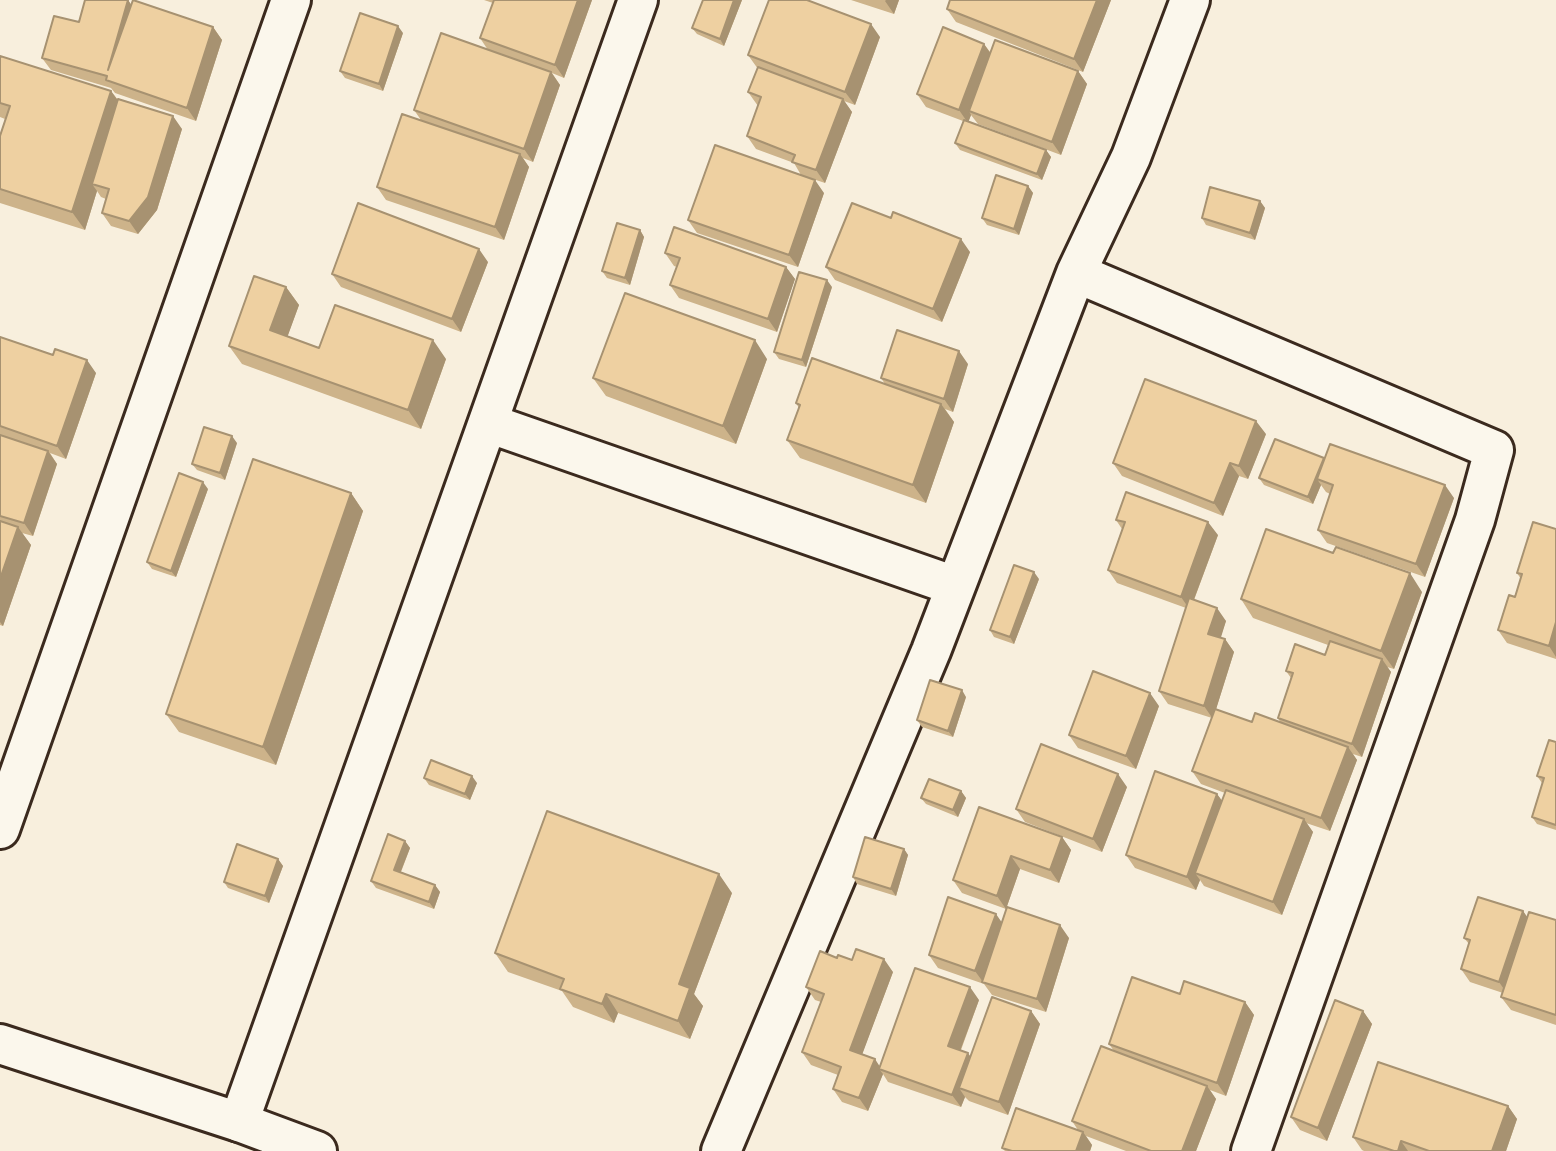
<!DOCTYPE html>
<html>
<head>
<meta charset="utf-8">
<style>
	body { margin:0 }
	canvas { display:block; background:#f8efdd }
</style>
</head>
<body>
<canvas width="1556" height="1151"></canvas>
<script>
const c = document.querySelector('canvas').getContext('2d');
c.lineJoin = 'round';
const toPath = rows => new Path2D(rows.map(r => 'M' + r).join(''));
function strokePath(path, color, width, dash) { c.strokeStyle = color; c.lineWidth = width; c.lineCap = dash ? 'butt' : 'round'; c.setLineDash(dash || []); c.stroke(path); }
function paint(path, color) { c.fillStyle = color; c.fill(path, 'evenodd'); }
const minor = toPath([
	[1076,273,1494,450,1475,520,1251,1151],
	[488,423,955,586],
	[0,829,291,0],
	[239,1122,638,0],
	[721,1151,931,651,1076,273,1131,157,1190,0]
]);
const tertiary = toPath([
	[0,1044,239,1122,317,1151]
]);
const wall = toPath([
	[128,0,131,5,213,27,222,40,196,121,115,93,111,88,51,70,42,58,79,22],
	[484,0,592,0,564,78,552,73,560,85,533,162,523,158,529,167,504,240,386,200,377,187,421,120,414,110,488,50,480,38,493,3],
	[703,0,742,0,724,46,697,34,692,28],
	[851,0,899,0,894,14],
	[1111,0,1083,72,956,22,947,9],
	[403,33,383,91,345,78,340,71],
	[880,37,855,105,844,101,852,112,825,183,801,175,794,163,756,149,747,136,758,106,748,92,758,69,748,55],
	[984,44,990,52,1078,71,1087,84,1061,155,978,124,971,115,968,122,1046,150,1051,157,1042,180,960,150,955,143,963,121,926,107,917,94],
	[0,56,111,91,118,100,182,129,157,210,138,234,111,226,102,213,106,199,101,197,97,191,85,230,0,203,0,136,5,119,0,117],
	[1028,186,1033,193,1019,235,987,225,982,218],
	[824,193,798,267,697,233,688,220],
	[1260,201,1265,208,1255,240,1206,225,1202,218],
	[891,218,970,252,942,322,835,280,826,267],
	[640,230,644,237,630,285,607,278,602,271],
	[665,253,786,267,795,279,777,332,679,298,670,285,677,267,674,266],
	[488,262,461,332,341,287,332,274],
	[286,287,299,305,287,337,319,348,446,359,421,429,242,364,229,346],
	[832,287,806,367,779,359,774,352],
	[0,337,96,373,66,459,50,453,57,464,33,536,22,533,31,545,3,626,0,625],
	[767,359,736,444,606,396,593,378],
	[968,364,953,412,945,409,954,422,926,503,800,458,787,440,799,408,796,403,885,384,881,378],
	[1266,434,1248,479,1239,476,1223,516,1122,476,1113,463],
	[237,443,225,480,197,470,192,464],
	[1324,458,1454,498,1425,577,1327,543,1318,530,1330,494,1326,492,1321,485,1313,504,1264,485,1259,478],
	[208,489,176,577,152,569,147,562],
	[351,493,363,511,276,765,179,732,166,714],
	[1116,520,1218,535,1194,600,1226,621,1220,638,1225,639,1234,652,1216,709,1252,722,1280,722,1278,718,1291,678,1286,671,1325,655,1328,645,1253,618,1241,599,1422,592,1394,669,1387,667,1391,672,1362,757,1353,754,1357,760,1330,831,1306,823,1313,832,1282,915,1204,886,1200,880,1196,890,1135,868,1126,855,1217,794,1222,801,1225,793,1201,784,1192,771,1212,718,1168,704,1159,691,1186,608,1117,583,1108,570,1122,529],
	[1556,529,1556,659,1507,643,1498,630,1515,597,1521,579,1517,573],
	[1039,579,1014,644,994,637,990,630],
	[966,697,953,737,922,727,917,720],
	[1159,706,1136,769,1078,748,1069,735],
	[1556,742,1556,830,1537,824,1532,817,1542,783,1537,776],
	[424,778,477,783,470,800,429,785],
	[1127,787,1102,852,1025,822,1016,809],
	[961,791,966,798,958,817,926,804,921,798],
	[979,807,1062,837,1071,850,1059,883,1020,869,1006,909,962,893,953,880],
	[405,841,410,848,401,872,435,885,440,892,434,909,376,888,371,881],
	[904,849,908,855,896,896,857,884,853,877],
	[278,859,283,866,269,903,228,888,224,882],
	[732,893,694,994,703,1006,690,1039,618,1013,614,1023,573,1007,562,991,508,972,495,953],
	[1523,911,1527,917,1556,920,1556,1025,1511,1010,1501,997,1503,993,1470,982,1461,969,1469,944,1464,938],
	[1002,923,1069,938,1046,1012,992,995,984,984,938,968,929,955],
	[837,958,852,960,893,972,862,1054,880,1066,979,1000,961,1050,970,1057,1031,1011,1040,1024,1008,1115,969,1101,965,1097,961,1107,888,1082,883,1074,868,1111,842,1102,833,1089,838,1075,811,1065,802,1052,821,1002,815,1000,806,987],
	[1180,994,1245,1002,1254,1015,1226,1096,1210,1090,1216,1099,1196,1151,1126,1151,1086,1136,1092,1145,1090,1151,1005,1151,1002,1148,1078,1130,1072,1121,1114,1051,1109,1044],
	[1363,1011,1372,1024,1327,1141,1300,1130,1291,1117],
	[1508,1106,1517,1119,1506,1151,1364,1151,1362,1150,1353,1137]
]);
const shadedWall = toPath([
	[128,0,137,13,108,70],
	[578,0,592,0,564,78,555,65],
	[734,0,742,0,724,46,720,39],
	[886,0,899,0,894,14,885,1],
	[1097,0,1111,0,1083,72,1074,59],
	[871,24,880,37,855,105,845,92],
	[398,26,403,33,383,91,379,84],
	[213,27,222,40,196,121,187,108],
	[984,44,993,57,969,111,971,115,968,123,959,110],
	[1078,71,1087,84,1061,155,1052,142],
	[551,72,560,85,533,162,524,149],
	[111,91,124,109,92,184,97,191,85,230,72,212],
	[843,99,852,112,825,183,816,170],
	[173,116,182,129,157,210,138,234,129,221],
	[1046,150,1051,157,1042,180,1037,174],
	[520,154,529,167,504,240,495,227],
	[815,180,824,193,798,267,789,255],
	[1028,186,1033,193,1019,235,1014,229],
	[1260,201,1265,208,1255,240,1250,233],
	[640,230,644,237,630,285,625,278],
	[961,239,970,252,942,322,933,309],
	[479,249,488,262,461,332,452,319],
	[786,267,795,279,777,332,768,319],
	[827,280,832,287,806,367,802,360],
	[286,287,299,305,283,349,270,330],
	[433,340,446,359,421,429,408,410],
	[755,340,767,359,736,444,723,426],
	[959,351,968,364,953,412,944,399],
	[87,360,96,373,66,459,57,446],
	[941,404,954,422,926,503,913,485],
	[1256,421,1266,434,1248,479,1239,466],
	[232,436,237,443,225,480,220,473],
	[48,451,57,464,33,536,24,523],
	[1324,458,1317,479,1321,485,1313,504,1308,497],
	[1230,463,1239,476,1223,516,1214,503],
	[203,482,208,489,176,577,171,571],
	[1445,485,1454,498,1425,577,1416,564],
	[351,493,363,511,276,765,263,747],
	[1208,522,1218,535,1190,610,1181,597],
	[18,527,31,545,3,626,0,622,0,579],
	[1034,572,1039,579,1014,644,1010,637],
	[1410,573,1422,592,1394,669,1381,651],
	[1217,608,1226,621,1218,647,1208,634],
	[1556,622,1556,657,1549,646],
	[1225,639,1234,652,1213,719,1204,706],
	[1382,659,1391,672,1362,757,1352,744],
	[962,690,966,697,953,737,948,731],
	[1150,693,1159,706,1136,769,1126,756],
	[1348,747,1357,760,1330,831,1321,818],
	[1118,774,1127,787,1102,852,1093,839],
	[472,776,477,783,470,800,465,794],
	[961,791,966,798,958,817,953,810],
	[1217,794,1226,806,1195,873,1200,880,1196,890,1187,877],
	[1304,819,1313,832,1282,915,1273,902],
	[1062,837,1071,850,1059,883,1050,870],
	[405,841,410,848,399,876,394,870],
	[904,849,908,855,896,896,891,889],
	[1011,856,1020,869,1006,909,997,896],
	[278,859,283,866,269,903,265,896],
	[719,874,732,893,694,994,703,1006,690,1039,678,1021,679,984],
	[435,885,440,892,434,909,429,902],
	[1523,911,1532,924,1508,995,1499,982],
	[996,914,1005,927,983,982,975,971],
	[1060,925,1069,938,1046,1012,1037,999],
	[884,959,893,972,859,1063,850,1050],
	[970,987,979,1000,957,1059,948,1046],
	[606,994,618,1013,614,1023,602,1004],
	[1245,1002,1254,1015,1226,1096,1217,1083],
	[1031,1011,1040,1024,1008,1115,999,1102],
	[1363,1011,1372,1024,1327,1141,1318,1128],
	[968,1053,977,1066,959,1088,965,1097,961,1107,952,1095],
	[875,1059,882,1070,879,1069,883,1074,868,1111,859,1098],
	[1207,1086,1216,1099,1196,1151,1182,1151],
	[1508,1106,1517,1119,1506,1151,1492,1151],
	[1083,1132,1092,1145,1090,1151,1076,1151],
	[1401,1141,1408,1151,1398,1151]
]);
const building = toPath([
	[85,0,128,0,108,70,133,0,213,27,187,108,106,80,107,76,42,58,54,16,79,22,85,0],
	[494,0,578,0,555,65,480,38,494,0],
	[703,0,734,0,720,39,692,28,703,0],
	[769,0,807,0,871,24,845,92,748,55,769,0],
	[950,0,1097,0,1074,59,947,9,950,0],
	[360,13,398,26,379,84,340,71,360,13],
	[943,27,984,44,959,110,917,94,943,27],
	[441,33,551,72,524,149,414,110,441,33],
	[995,40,1078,71,1052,142,969,111,995,40],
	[0,56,111,91,72,212,0,189,0,136,10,106,0,103,0,56],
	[758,67,843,99,816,170,792,162,795,155,747,136,761,97,748,92,758,67],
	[118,99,173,116,148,197,129,221,102,213,109,189,92,184,118,99],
	[402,114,520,154,495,227,377,187,402,114],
	[964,120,1046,150,1037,174,955,143,964,120],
	[715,145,815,180,789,255,688,220,715,145],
	[996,175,1028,186,1014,229,982,218,996,175],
	[1210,187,1260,201,1250,233,1202,218,1210,187],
	[358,203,479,249,452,319,332,274,358,203],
	[852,203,891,218,893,212,961,239,933,309,826,267,852,203],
	[617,223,640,230,625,278,602,271,617,223],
	[674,227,786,267,768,319,670,285,680,258,665,253,674,227],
	[799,272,827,280,802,360,774,352,799,272],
	[254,276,286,287,270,330,319,348,335,305,433,340,408,410,229,346,254,276],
	[625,293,755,340,723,426,593,378,625,293],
	[897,330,959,351,944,399,881,378,897,330],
	[0,337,53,355,55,349,87,360,57,446,0,426,0,337],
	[812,358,941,404,913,485,787,440,800,405,796,403,812,358],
	[1145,379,1256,421,1239,466,1230,463,1214,503,1113,463,1145,379],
	[204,427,232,436,220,473,192,464,204,427],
	[0,435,48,451,24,523,0,516,0,435],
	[1275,439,1324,458,1308,497,1259,478,1275,439],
	[1330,444,1445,485,1416,564,1318,530,1333,485,1317,479,1330,444],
	[253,459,351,493,263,747,166,714,253,459],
	[179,473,203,482,171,571,147,562,179,473],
	[1126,492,1208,522,1181,597,1108,570,1125,522,1116,520,1126,492],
	[0,521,18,527,0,579,0,521],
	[1533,522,1556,529,1556,622,1549,646,1498,630,1509,595,1515,597,1522,574,1517,573,1533,522],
	[1266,529,1333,553,1336,547,1410,573,1381,651,1241,599,1266,529],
	[1014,565,1034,572,1010,637,990,630,1014,565],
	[1189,598,1217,608,1208,634,1225,639,1204,706,1159,691,1189,598],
	[1330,641,1382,659,1352,744,1278,718,1293,673,1286,671,1295,644,1325,655,1330,641],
	[1093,671,1150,693,1126,756,1069,735,1093,671],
	[930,680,962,690,948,731,917,720,930,680],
	[1215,709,1252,722,1255,713,1348,747,1321,818,1192,771,1215,709],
	[1549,740,1556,742,1556,825,1532,817,1544,778,1537,776,1549,740],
	[1041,744,1118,774,1093,839,1016,809,1041,744],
	[431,760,472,776,465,794,424,778,431,760],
	[1155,771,1217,794,1187,877,1126,855,1155,771],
	[929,779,961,791,953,810,921,798,929,779],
	[1226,790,1304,819,1273,902,1195,873,1226,790],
	[979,807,1062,837,1050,870,1011,856,997,896,953,880,979,807],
	[547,811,719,874,679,984,690,988,678,1021,606,994,602,1004,560,989,564,979,495,953,547,811],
	[388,834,405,841,394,870,435,885,429,902,371,881,388,834],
	[865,837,904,849,891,889,853,877,865,837],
	[237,844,278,859,265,896,224,882,237,844],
	[948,897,996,914,975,971,929,955,948,897],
	[1478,897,1523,911,1499,982,1461,969,1470,940,1464,938,1478,897],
	[1007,907,1060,925,1037,999,982,982,1007,907],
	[1529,912,1556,920,1556,1015,1501,997,1529,912],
	[856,949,884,959,850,1050,875,1059,859,1098,833,1089,841,1067,802,1052,824,994,806,987,820,951,837,958,838,955,852,960,856,949],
	[915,968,970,987,948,1046,968,1053,952,1095,879,1069,915,968],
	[1132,977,1180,994,1184,981,1245,1002,1217,1083,1109,1044,1132,977],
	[992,997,1031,1011,999,1102,959,1088,992,997],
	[1335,1000,1363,1011,1318,1128,1291,1117,1335,1000],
	[1101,1046,1207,1086,1182,1151,1151,1151,1072,1121,1101,1046],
	[1378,1062,1508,1106,1492,1151,1429,1151,1401,1141,1398,1151,1394,1151,1353,1137,1378,1062],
	[1016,1108,1083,1132,1076,1151,1012,1151,1002,1148,1016,1108]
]);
strokePath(minor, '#3b2a1e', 44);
strokePath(tertiary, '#3b2a1e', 44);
strokePath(minor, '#fbf7ec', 38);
strokePath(tertiary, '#fbf7ec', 38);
paint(wall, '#cdb38a');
paint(shadedWall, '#a79271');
paint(building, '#eed0a1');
strokePath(building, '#a79271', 2);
</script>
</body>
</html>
